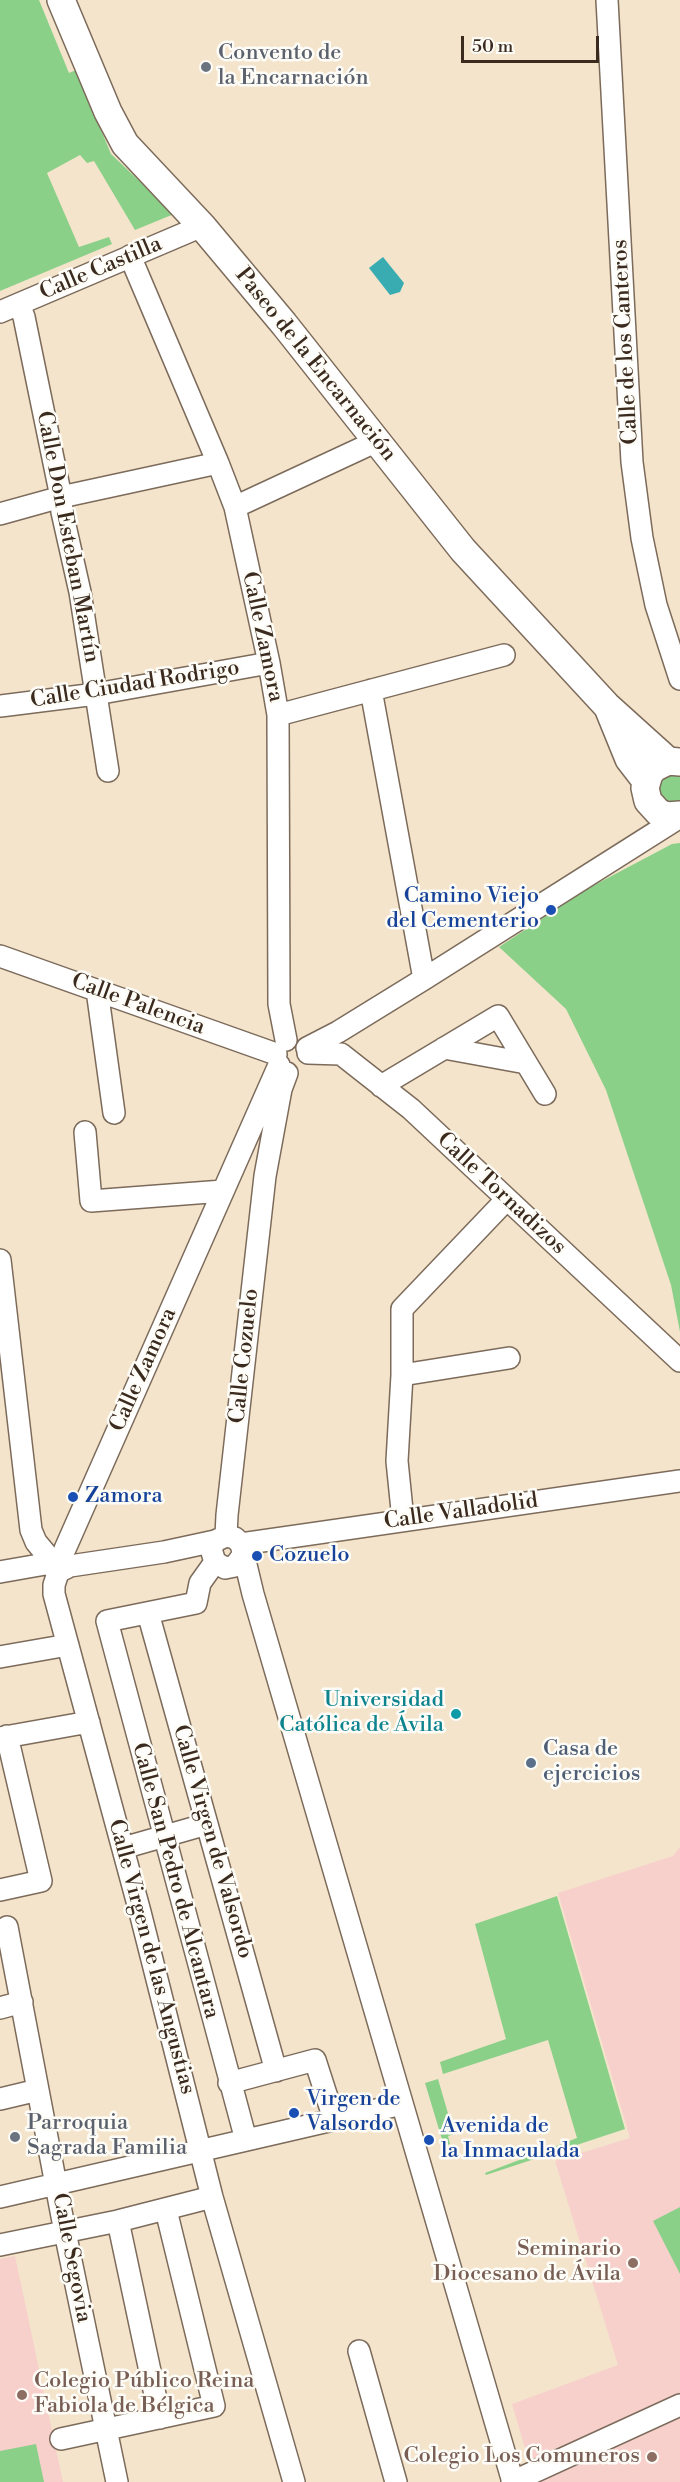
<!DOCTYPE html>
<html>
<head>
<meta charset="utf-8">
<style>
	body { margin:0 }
	#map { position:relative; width:680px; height:2482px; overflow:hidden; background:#f4e4cb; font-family:"Libre Bodoni",serif }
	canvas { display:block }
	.scale { position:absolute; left:461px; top:36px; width:138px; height:27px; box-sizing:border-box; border:3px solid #3b2a1e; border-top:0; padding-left:8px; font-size:18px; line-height:21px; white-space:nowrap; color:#3b2a1e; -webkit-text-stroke:4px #fdfcf7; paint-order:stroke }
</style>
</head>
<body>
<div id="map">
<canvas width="680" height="2482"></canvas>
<div class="scale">50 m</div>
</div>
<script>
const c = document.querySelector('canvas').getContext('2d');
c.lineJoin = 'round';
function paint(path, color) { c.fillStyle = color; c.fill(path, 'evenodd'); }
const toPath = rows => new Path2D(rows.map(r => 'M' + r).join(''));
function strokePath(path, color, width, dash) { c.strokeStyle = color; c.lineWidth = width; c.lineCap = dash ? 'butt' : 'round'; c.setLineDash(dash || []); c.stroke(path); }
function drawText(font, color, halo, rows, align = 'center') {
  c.font = font + ' "Libre Bodoni",serif'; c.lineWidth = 5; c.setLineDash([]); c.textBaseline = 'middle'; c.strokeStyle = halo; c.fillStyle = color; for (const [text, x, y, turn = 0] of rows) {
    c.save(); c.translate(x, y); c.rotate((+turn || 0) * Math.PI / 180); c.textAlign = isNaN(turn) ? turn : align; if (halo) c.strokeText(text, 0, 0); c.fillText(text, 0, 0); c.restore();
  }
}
const built = toPath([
	[680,1847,680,2482,535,2482,512,2404,618,2365,555,2161,630,2138,558,1893,673,1856],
	[15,2256,63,2482,0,2482,0,2259]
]);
const green = toPath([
	[0,0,39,0,69,73,76,70,111,154,174,214,135,230,94,161,87,163,80,155,47,173,79,247,109,237,112,244,0,291],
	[667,774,680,774,680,803,666,803,659,795,658,785],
	[680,843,680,1332,671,1285,606,1090,566,1009,499,947,585,890,672,844],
	[557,1896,625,2129,486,2175,485,2173,577,2138,548,2040,443,2074,440,2062,506,2039,475,1924],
	[438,2079,454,2134,448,2136,450,2144,444,2146,425,2083],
	[680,2207,680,2274,653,2221],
	[36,2444,44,2482,0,2482,0,2451]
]);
const water = toPath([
	[383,257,404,283,400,292,390,295,369,268]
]);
const minor = toPath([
	[607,0,632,462,642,538,656,605,680,679],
	[130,256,218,463,235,507,269,663,278,715,279,1004,286,1040],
	[19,304,24,317,61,497,62,512,80,592,108,771],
	[0,312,202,226],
	[235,507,377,441],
	[0,514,61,497,218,463],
	[371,690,424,979],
	[0,706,96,694,269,663],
	[278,715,504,655],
	[0,956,276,1054],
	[97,990,114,1113],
	[307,1048,338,1032,424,979,680,817],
	[444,1048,526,1063],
	[308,1053,341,1054,411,1109,680,1361],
	[381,1086,498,1016,545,1094],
	[85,1132,91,1201,223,1191],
	[0,1260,31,1530,36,1542,51,1560],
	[402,1375,509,1358],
	[403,1520,397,1461,402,1375,402,1309,506,1200],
	[226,1536,227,1515,265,1176,281,1089,287,1073],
	[241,1544,680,1481],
	[65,1549,279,1065],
	[243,1555,235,1566,225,1568,215,1562,211,1549,215,1541,226,1536,235,1538,241,1544,253,1594,513,2482],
	[51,1561,54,1568,62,1570,70,1566,164,1552,215,1541],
	[215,1562,200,1583,196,1603,107,1621,246,2140],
	[59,1570,54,1585,54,1594,140,1912,212,2197,294,2482],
	[0,1572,51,1563],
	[148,1613,276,2071],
	[0,1657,68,1645],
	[0,1738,89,1722],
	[123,1848,207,1824],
	[0,1890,41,1881,7,1736],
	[7,1927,65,2232,117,2482],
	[0,2008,22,2002],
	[229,2083,315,2060,334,2119],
	[0,2099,38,2090],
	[0,2197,402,2104],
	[118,2221,160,2418],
	[0,2245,118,2221,212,2197],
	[359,2351,396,2482],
	[61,2439,214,2406,166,2210],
	[512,2482,680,2405]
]);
const major = toPath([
	[61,0,108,112,125,144,202,226,284,324,463,550,607,706,668,761],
	[609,710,629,759,646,781],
	[680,762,668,761,654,768,649,774,645,788,648,801,658,812,666,816,680,815]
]);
const markers = [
	[206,67,6,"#6b7280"],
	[551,910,6,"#1a4fb4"],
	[73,1497,6,"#1a4fb4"],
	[257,1556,6,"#1a4fb4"],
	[456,1714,6,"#0f9aa8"],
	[531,1763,6,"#5c6f8a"],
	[294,2113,6,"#1a4fb4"],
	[15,2137,6,"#6b7280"],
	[429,2140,6,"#1a4fb4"],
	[633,2263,6,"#8d6e63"],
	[22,2395,6,"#8d6e63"],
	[652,2457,6,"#8d6e63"]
];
const worshipNames = [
	["Convento de",218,54],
	["la Encarnación",218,79],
	["Parroquia",27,2124],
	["Sagrada Familia",27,2149]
];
const streetNames = [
	["Calle Castilla",101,269,-23],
	["Calle de los Canteros",626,342,-93],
	["Paseo de la Encarnación",315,365,51],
	["Calle Don Esteban Martín",67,537,79],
	["Calle Zamora",262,637,78],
	["Calle Ciudad Rodrigo",135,685,-9],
	["Calle Palencia",138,1005,20],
	["Calle Tornadizos",501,1194,43],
	["Calle Cozuelo",245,1356,-84],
	["Calle Zamora",144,1370,-66],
	["Calle Valladolid",461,1512,-8],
	["Calle Virgen de Valsordo",212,1842,74],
	["Calle San Pedro de Alcantara",175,1881,75],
	["Calle Virgen de las Angustias",151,1957,75],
	["Calle Segovia",71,2258,79]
];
const transitNames = [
	["Camino Viejo",539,897,"right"],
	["del Cementerio",539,922,"right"],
	["Zamora",85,1497],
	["Cozuelo",269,1556],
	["Virgen de",306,2100],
	["Valsordo",306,2125],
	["Avenida de",441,2127],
	["la Inmaculada",441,2152]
];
const cultureNames = [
	["Universidad",444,1701],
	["Católica de Ávila",444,1726]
];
const serviceNames = [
	["Casa de",543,1750],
	["ejercicios",543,1775]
];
const educationNames = [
	["Seminario",621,2250],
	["Diocesano de Ávila",621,2275],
	["Colegio Público Reina",34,2382,"left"],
	["Fabiola de Bélgica",34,2407,"left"],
	["Colegio Los Comuneros",640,2457]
];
paint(built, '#f7d0cc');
paint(green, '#8bd089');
paint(water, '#39acb1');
strokePath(minor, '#7c6b5b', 24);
strokePath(major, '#7c6b5b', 30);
strokePath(minor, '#fff', 21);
strokePath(major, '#fff', 27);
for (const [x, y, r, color] of markers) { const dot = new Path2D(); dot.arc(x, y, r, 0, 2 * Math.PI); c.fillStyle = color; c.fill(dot); strokePath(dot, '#fdfcf7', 2); }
drawText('22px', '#5b616d', '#fdfcf7', worshipNames, 'left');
drawText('22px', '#3b2a1e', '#fdfcf7', streetNames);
drawText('22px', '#164399', '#fdfcf7', transitNames, 'left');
drawText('22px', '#0d838f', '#fdfcf7', cultureNames, 'right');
drawText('22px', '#4e5e75', '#fdfcf7', serviceNames, 'left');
drawText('22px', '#785e54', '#fdfcf7', educationNames, 'right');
</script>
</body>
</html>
